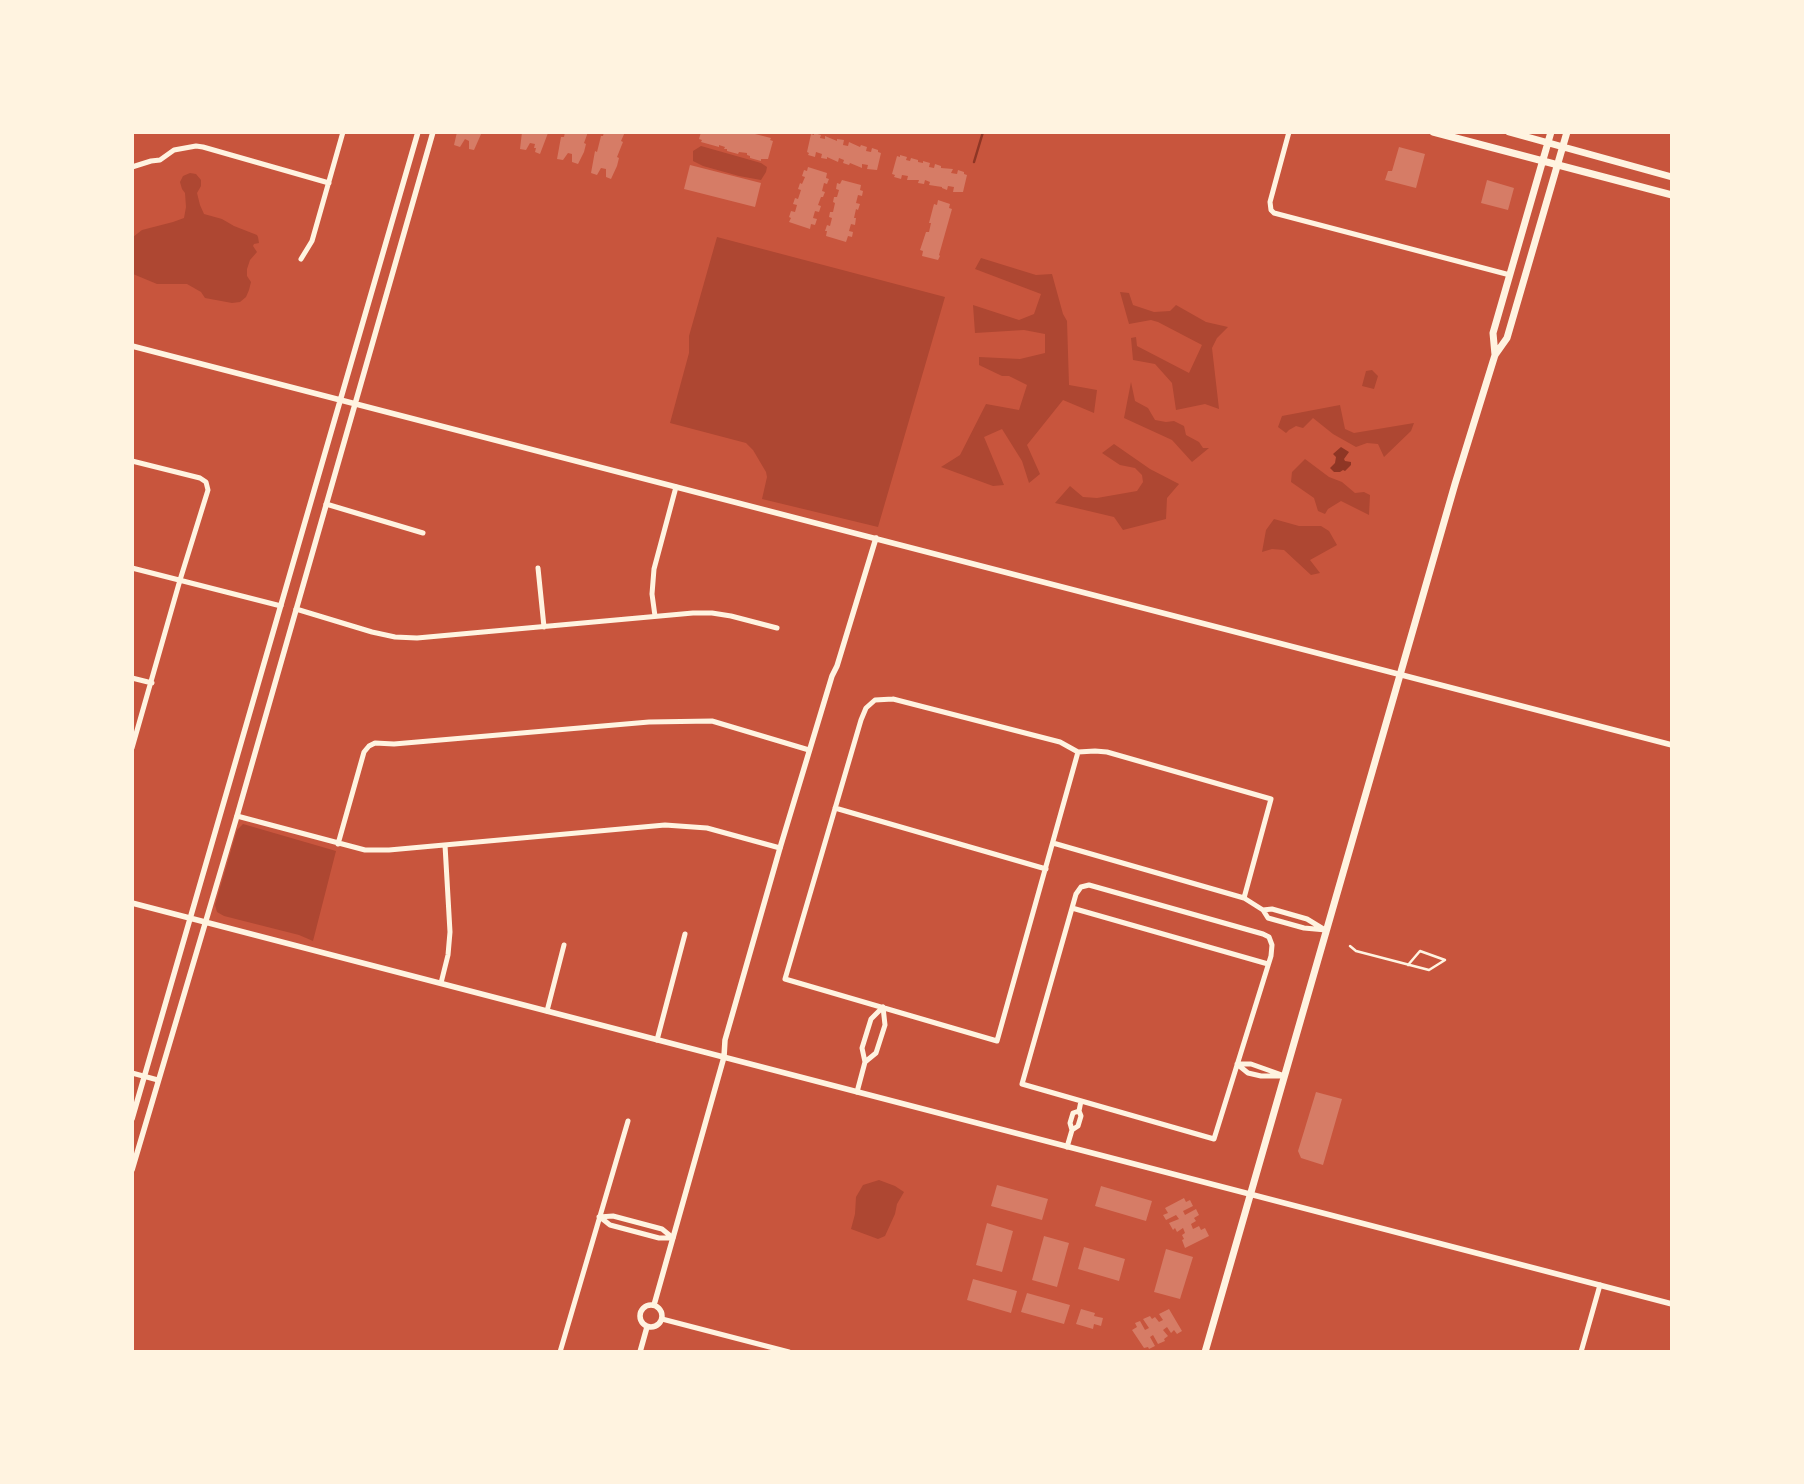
<!DOCTYPE html>
<html>
<head>
<meta charset="utf-8">
<style>
	body { margin:0 }
	#map { position:relative; width:1804px; height:1484px; overflow:hidden; background:#c8553d; font-family:Merriweather,serif }
	canvas { display:block }
	.frame { position:absolute; inset:0; border:134px solid #fff3e0; pointer-events:none }
</style>
</head>
<body>
<div id="map">
<canvas width="1804" height="1484"></canvas>
<div class="frame"></div>
</div>
<script>
const c = document.querySelector('canvas').getContext('2d');
c.lineJoin = 'round';
function paint(path, color) { c.fillStyle = color; c.fill(path, 'evenodd'); }
const toPath = rows => new Path2D(rows.map(r => 'M' + r).join(''));
function strokePath(path, color, width, dash) { c.strokeStyle = color; c.lineWidth = width; c.lineCap = dash ? 'butt' : 'round'; c.setLineDash(dash || []); c.stroke(path); }
const green = toPath([
	[701,146,761,163,767,167,766,172,761,180,739,176,703,166,693,161,693,151],
	[190,173,196,174,201,180,201,186,197,193,200,205,204,214,222,219,234,226,257,235,258,237,259,243,254,244,253,246,257,252,250,260,247,269,247,276,251,282,249,290,246,297,240,302,232,303,205,298,201,292,187,284,157,284,133,274,133,237,142,230,173,222,184,218,186,207,185,193,182,189,180,182,183,176],
	[717,237,945,297,878,527,762,499,767,477,766,472,753,450,746,443,670,423,689,353,689,336],
	[981,258,1036,275,1052,274,1063,314,1067,321,1069,385,1097,390,1094,413,1063,400,1027,445,1040,474,1029,483,1022,461,1002,429,984,437,1004,485,993,486,941,467,960,455,986,404,1019,410,1027,385,1009,376,1002,376,979,365,979,357,1020,359,1045,353,1045,334,1024,330,975,333,973,305,1019,320,1034,314,1041,294,975,269],
	[1120,292,1129,293,1133,305,1154,312,1170,311,1176,305,1206,322,1228,327,1217,338,1212,348,1219,409,1205,404,1176,410,1172,383,1155,364,1133,360,1131,338,1136,337,1137,346,1189,373,1202,345,1158,322,1151,320,1129,324],
	[1372,370,1378,376,1374,389,1362,386,1366,371],
	[1131,382,1135,401,1148,408,1155,420,1166,422,1174,421,1184,426,1186,435,1199,442,1203,448,1209,448,1192,462,1172,440,1124,418],
	[1340,405,1345,429,1354,433,1414,423,1411,431,1384,457,1378,444,1367,443,1356,447,1333,434,1313,418,1303,428,1296,426,1289,430,1286,433,1278,427,1282,416],
	[1114,444,1150,469,1179,484,1167,498,1166,519,1123,530,1114,517,1055,503,1070,486,1083,497,1097,498,1137,491,1143,482,1142,475,1135,468,1120,465,1102,453],
	[1305,459,1329,477,1342,482,1355,493,1364,492,1370,495,1369,515,1341,501,1328,509,1325,514,1318,511,1314,498,1291,482,1292,472],
	[1274,519,1299,526,1321,526,1329,531,1337,545,1310,560,1320,573,1311,575,1284,550,1272,549,1262,552,1266,530],
	[243,824,336,851,313,941,299,935,224,916,217,912,215,905,237,830],
	[879,1180,895,1186,904,1192,897,1204,895,1214,885,1236,878,1239,851,1229,855,1214,856,1197,863,1185]
]);
const water = toPath([
	[1341,447,1349,452,1344,459,1345,461,1351,462,1351,465,1345,471,1343,470,1340,472,1334,472,1330,468,1335,463,1336,457,1333,454]
]);
const stream = toPath([
	[974,162,983,132]
]);
const building = toPath([
	[457,132,482,132,474,150,469,149,469,141,465,139,460,147,454,145],
	[522,132,548,133,540,154,535,152,536,148,534,148,535,144,530,143,526,150,520,149],
	[565,132,588,132,584,143,586,144,584,152,578,164,572,162,572,154,568,153,563,160,557,159,561,137,564,137],
	[604,132,625,132,621,141,623,142,617,157,619,158,617,166,611,179,606,177,606,169,601,168,597,175,591,173,595,151,597,152,601,136,603,136],
	[701,132,747,132,771,138,770,140,773,141,768,159,761,159,761,161,750,158,750,156,747,155,747,153,739,152,738,154,727,151,727,149,724,149,725,147,719,145,719,147,701,142,702,140,699,139],
	[814,133,821,135,820,138,825,139,825,136,837,141,837,139,844,140,843,145,848,146,849,142,860,147,861,145,867,147,866,151,871,152,872,148,878,150,878,152,881,153,877,170,867,169,868,165,862,164,862,168,850,163,849,165,843,163,844,160,839,158,838,162,827,157,827,159,821,158,822,154,816,152,815,157,808,155,809,153,807,152,811,134,814,135],
	[1399,147,1425,154,1416,188,1385,180,1388,171,1392,171],
	[900,155,907,157,906,160,910,161,911,158,918,160,918,162,923,163,923,161,930,163,929,167,934,168,935,164,941,166,941,168,953,169,951,173,957,174,958,170,964,172,964,174,967,175,963,192,953,192,954,187,948,186,947,190,942,188,942,187,929,185,930,182,925,180,924,184,918,183,919,180,907,180,908,176,902,175,901,179,894,177,895,175,892,174,897,156,900,157],
	[690,165,761,183,755,207,684,189],
	[808,167,827,173,826,178,829,179,827,184,824,183,822,191,825,192,823,197,821,197,818,205,821,206,819,212,815,211,813,218,817,219,815,225,811,224,810,229,789,222,791,218,789,217,791,211,795,212,797,205,793,204,795,198,798,199,801,190,798,189,800,183,802,184,805,177,802,176,804,170,807,171],
	[842,180,861,185,860,190,863,191,862,196,858,195,856,203,860,204,858,210,856,209,854,218,856,218,855,225,851,224,849,231,853,232,852,237,848,236,846,242,826,236,827,231,825,231,827,225,830,226,832,218,829,217,830,212,833,212,835,203,833,202,834,197,837,197,839,190,836,189,837,183,840,184],
	[1487,180,1514,188,1508,210,1481,203],
	[938,200,950,204,949,208,952,209,939,255,940,256,938,260,922,256,923,251,920,250,926,232,929,232,931,223,929,223,934,204,937,205],
	[1316,1092,1342,1099,1323,1165,1301,1158,1298,1151],
	[997,1185,1048,1199,1042,1220,991,1206],
	[1101,1186,1152,1201,1146,1221,1095,1206],
	[1184,1198,1186,1202,1190,1200,1193,1206,1183,1211,1185,1215,1196,1209,1199,1215,1194,1218,1196,1221,1191,1224,1193,1229,1199,1226,1201,1230,1205,1228,1209,1236,1185,1248,1182,1240,1184,1239,1182,1235,1185,1233,1183,1228,1177,1232,1175,1228,1173,1230,1169,1223,1179,1219,1176,1215,1166,1220,1163,1215,1168,1213,1165,1208],
	[987,1223,1013,1231,1002,1272,976,1265],
	[1044,1236,1069,1243,1057,1287,1032,1280],
	[1084,1247,1125,1259,1119,1281,1078,1269],
	[1166,1249,1193,1257,1180,1299,1154,1292],
	[973,1279,1017,1291,1011,1313,967,1300],
	[1027,1293,1070,1305,1064,1324,1021,1312],
	[1081,1309,1095,1313,1094,1316,1103,1318,1101,1326,1094,1324,1093,1329,1076,1324],
	[1169,1309,1182,1331,1177,1334,1174,1330,1171,1333,1167,1327,1163,1330,1168,1336,1164,1339,1165,1341,1158,1344,1153,1335,1150,1337,1155,1346,1149,1349,1148,1347,1144,1348,1132,1330,1137,1327,1135,1323,1140,1321,1145,1330,1149,1328,1143,1319,1150,1316,1152,1319,1155,1317,1159,1322,1163,1320,1159,1314]
]);
const service = toPath([
	[1350,946,1356,951,1429,970,1445,960,1420,951,1408,965]
]);
const minor = toPath([
	[1289,132,1270,202,1271,210,1274,213,1510,275],
	[132,167,151,161,160,160,174,150,196,146,203,147,329,183],
	[301,259,312,241,343,132],
	[132,461,200,478,206,482,208,490,180,580,132,748],
	[326,504,423,533],
	[132,568,281,606],
	[538,568,544,627],
	[296,609,372,632,395,637,417,638,693,613,712,613,731,616,777,628],
	[655,616,652,594,654,569,676,487],
	[132,678,152,683],
	[893,699,1060,742,1078,752,997,1041,785,979,861,720,866,708,875,700,893,699],
	[1078,752,1095,751,1107,752,1271,799,1244,898],
	[835,808,1046,869],
	[237,816,365,850,389,850,665,825,707,828,780,848],
	[1053,843,1244,898,1263,910,1268,918,1304,928,1326,930],
	[338,844,364,752,369,746,375,743,394,744,649,722,712,721,809,750],
	[1089,885,1263,934,1269,937,1272,945,1271,956,1214,1139,1022,1084,1076,894,1081,887,1089,885],
	[1072,908,1268,964],
	[1263,910,1272,909,1307,919,1325,930],
	[441,983,448,955,450,932,445,845],
	[547,1011,564,945],
	[657,1040,685,934],
	[865,1062,876,1053,885,1025,883,1007],
	[1237,1064,1248,1073,1261,1076,1284,1076],
	[1237,1064,1251,1064,1282,1075],
	[132,1073,158,1080],
	[857,1092,865,1062,862,1048,871,1019,883,1007],
	[1072,1130,1078,1126,1081,1116,1079,1111,1081,1101],
	[1067,1147,1072,1130,1070,1123,1073,1113,1079,1111],
	[599,1217,613,1216,662,1229,673,1238],
	[600,1217,610,1225,659,1238,672,1238],
	[662,1319,789,1352],
	[560,1352,628,1121],
	[1581,1352,1600,1285]
]);
const tertiary = toPath([
	[132,346,1672,745],
	[132,903,1672,1304],
	[132,1119,418,132],
	[132,1170,237,816,433,132],
	'640 1316a11 11 0 1 1 22 0a11 11 0 1 1-22 0Z',
	[654,1305,724,1057,725,1040,780,848,832,676,837,666,876,538],
	[640,1352,647,1327]
]);
const secondary = toPath([
	[1433,132,1672,195],
	[1509,132,1672,177],
	[1495,355,1493,333,1551,132],
	[1205,1352,1455,484,1495,355,1507,338,1567,132]
]);
paint(green, '#ae4732');
paint(water, '#8f3625');
strokePath(stream, '#8f3625', 2.5);
paint(building, '#d67c66');
strokePath(service, '#fff3e0', 2.5);
strokePath(minor, '#fff3e0', 5);
strokePath(tertiary, '#fff3e0', 5.5);
strokePath(secondary, '#fff3e0', 7);
</script>
</body>
</html>
